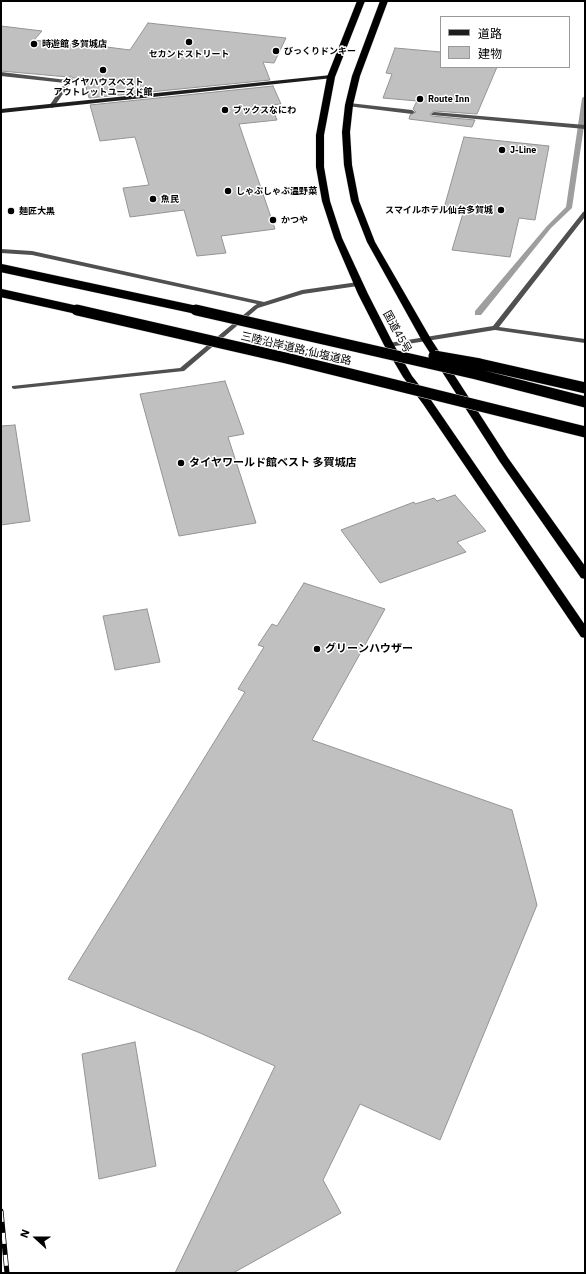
<!DOCTYPE html>
<html>
<head>
<meta charset="utf-8">
<style>
	body { margin:0 }
	#map { position:relative; width:586px; height:1274px; overflow:hidden; background:#fff; font-family:"IBM Plex Sans","Noto Sans JP",sans-serif }
	canvas { display:block }
	.frame { position:absolute; inset:0; border:2px solid #000; pointer-events:none }
	.legend { position:absolute; left:440px; top:16px; width:130px; height:52px; box-sizing:border-box; background:#fff; border:1px solid #999; margin:0; padding:5px 7px; list-style:none; font-size:12px; color:#000 }
	.legend li { display:flex; align-items:center; gap:8px; height:20px }
	.legend b { width:20px; border:1px solid #999 }
	.north { position:absolute; left:16px; top:1218px; width:40px; height:40px; -webkit-text-stroke:3px #fff; paint-order:stroke; rotate:291deg; font-size:11px; font-weight:700; line-height:16px; text-align:center; color:#000 }
	.north::after { content:''; display:block; margin:auto; width:14px; height:18px; background:#000; clip-path:polygon(50% 0,100% 100%,50% 72%,0 100%) }
</style>
</head>
<body>
<div id="map">
<canvas width="586" height="1274"></canvas>
<div class="frame"></div>
<ul class="legend">
<li><b style="height:5px;background:#1d1d1d"></b>道路</li>
<li><b style="height:11px;background:#c0c0c0"></b>建物</li>
</ul>
<div class="north">N</div>
</div>
<script>
const c = document.querySelector('canvas').getContext('2d');
c.lineJoin = 'round';
const toPath = rows => new Path2D(rows.map(r => 'M' + r).join(''));
function paint(path, color) { c.fillStyle = color; c.fill(path, 'evenodd'); }
function strokePath(path, color, width, dash) { c.strokeStyle = color; c.lineWidth = width; c.lineCap = dash ? 'butt' : 'round'; c.setLineDash(dash || []); c.stroke(path); }
function drawText(font, color, halo, rows, align = 'center') {
  c.font = font + ' "IBM Plex Sans","Noto Sans JP",sans-serif'; c.lineWidth = 3; c.setLineDash([]); c.textBaseline = 'middle'; c.strokeStyle = halo; c.fillStyle = color; for (const [text, x, y, turn = 0] of rows) {
    c.save(); c.translate(x, y); c.rotate((+turn || 0) * Math.PI / 180); c.textAlign = isNaN(turn) ? turn : align; if (halo) c.strokeText(text, 0, 0); c.fillText(text, 0, 0); c.restore();
  }
}
const stream = toPath([
	[585,96,585,119,572,208,551,228,481,315,475,315,475,311,547,226,566,207,582,98,585,96]
]);
const building = toPath([
	[148,23,286,38,274,63,263,62,270,80,89,98,84,79,74,78,70,76,68,77,1,71,1,26,42,31,34,40,106,49,107,47,130,50,148,23],
	[395,48,441,52,441,67,497,67,477,114,434,111,430,114,432,116,475,120,472,127,409,119,410,115,416,112,413,109,417,101,383,98,392,74,386,73,395,48],
	[273,86,281,104,271,105,277,120,239,124,275,229,221,236,226,253,197,256,184,210,130,217,123,188,149,185,135,137,100,141,90,105,273,86],
	[464,137,549,146,535,220,519,218,510,257,452,250,464,210,444,208,464,137],
	[225,381,244,434,228,437,256,523,179,536,140,394,225,381],
	[15,425,30,521,1,525,1,426,15,425],
	[455,495,486,531,457,542,466,552,380,583,341,530,414,502,415,504,434,498,437,501,455,495],
	[304,583,385,609,312,740,512,810,537,905,440,1140,360,1104,323,1180,341,1213,233,1273,175,1273,275,1066,200,1033,68,979,245,692,238,689,264,647,258,645,272,624,277,626,304,583],
	[147,609,160,662,115,670,103,616,147,609],
	[135,1042,156,1166,99,1179,82,1054,135,1042]
]);
const lane = toPath([
	[1,72,67,80,70,77,73,79,54,107,52,108,49,106,65,83,1,76,1,72],
	[349,103,412,110,415,112,412,114,347,106,347,104,349,103],
	[434,112,585,125,585,129,432,115,431,114,434,112]
]);
const street = toPath([
	[585,211,585,217,499,327,585,339,585,343,495,330,389,347,386,345,389,343,493,326,583,212,585,211],
	[1,249,32,251,264,302,302,290,358,282,361,284,358,286,303,294,258,308,184,371,14,389,12,388,12,386,180,368,254,306,257,304,32,255,1,253,1,249]
]);
const secondary = toPath([
	[331,75,333,76,333,78,1,113,1,109,331,75]
]);
const highway = toPath([
	[357,1,365,1,335,77,324,135,324,167,330,201,342,238,368,294,394,345,412,376,431,400,585,625,585,638,581,637,423,404,403,377,384,345,358,294,334,238,322,201,316,167,316,135,327,77,357,1],
	[380,1,388,1,360,76,353,105,350,132,352,165,359,201,375,242,431,339,508,458,585,566,585,579,581,578,500,462,421,339,367,242,351,201,344,165,342,132,345,105,352,76,380,1]
]);
const rail = toPath([
	[1,1211,7,1273]
]);
const highwayBridgeFar1 = toPath([
	[1,268,201,311],
	[1,293,82,311]
]);
const highwayBridge = toPath([
	[77,310,286,358,585,432],
	[196,310,476,374,585,402],
	[434,356,480,364,585,388]
]);
const markers = [
	[189,42,4,"#000"],
	[34,44,4,"#000"],
	[276,51,4,"#000"],
	[103,70,4,"#000"],
	[420,99,4,"#000"],
	[225,110,4,"#000"],
	[502,150,4,"#000"],
	[228,191,4,"#000"],
	[153,199,4,"#000"],
	[501,210,4,"#000"],
	[11,211,4,"#000"],
	[273,220,4,"#000"],
	[181,463,4,"#000"],
	[317,649,4,"#000"]
];
const farPoinames = [
	["時遊館 多賀城店",42,44],
	["びっくりドンキー",284,51],
	["セカンドストリート",189,54,"center"],
	["タイヤハウスベスト",103,82,"center"],
	["アウトレットユーズド館",103,92,"center"],
	["Route Inn",428,99],
	["ブックスなにわ",233,110],
	["J-Line",510,150],
	["しゃぶしゃぶ温野菜",236,191],
	["魚民",161,199],
	["スマイルホテル仙台多賀城",493,210,"right"],
	["麺匠大黒",19,211],
	["かつや",281,220]
];
const streetNames = [
	["国道45号",397,332,61],
	["三陸沿岸道路;仙塩道路",296,349,13]
];
const poiNames = [
	["タイヤワールド館ベスト 多賀城店",189,463],
	["グリーンハウザー",325,649]
];
paint(stream, '#9e9e9e');
paint(building, '#c0c0c0');
strokePath(building, '#949494', 1);
strokePath(highway, '#dbdbdb', 1);
paint(lane, '#505050');
paint(street, '#505050');
paint(secondary, '#1d1d1d');
paint(highway, '#000');
strokePath(rail, '#000', 5);
strokePath(rail, '#fff', 3.5, [11]);
strokePath(highwayBridgeFar1, '#dbdbdb', 9, []);
strokePath(highwayBridge, '#dbdbdb', 12, []);
strokePath(highwayBridgeFar1, '#000', 8);
strokePath(highwayBridge, '#000', 11);
for (const [x, y, r, color] of markers) { const dot = new Path2D(); dot.arc(x, y, r, 0, 2 * Math.PI); c.fillStyle = color; c.fill(dot); strokePath(dot, '#fff', 1.5); }
drawText('bold 9px', '#000', '#fff', farPoinames, 'left');
drawText('11px', '#000', '#fff', streetNames);
drawText('bold 11px', '#000', '#fff', poiNames, 'left');
</script>
</body>
</html>
